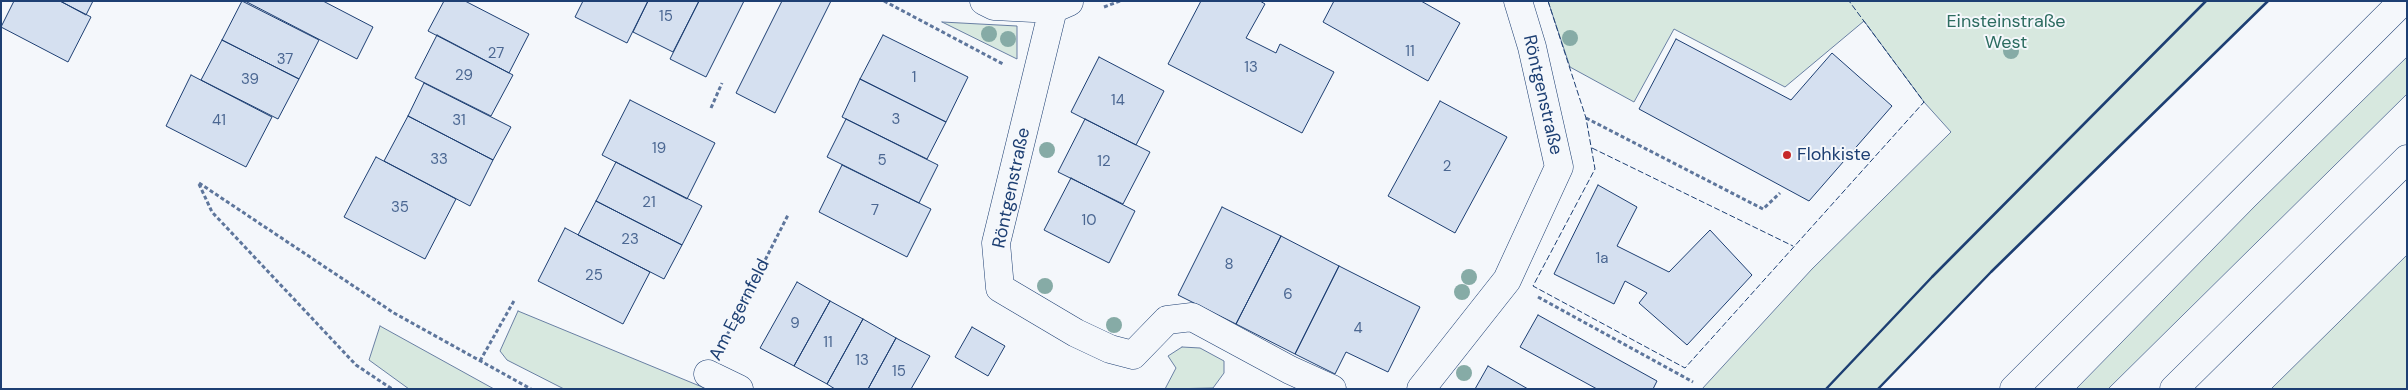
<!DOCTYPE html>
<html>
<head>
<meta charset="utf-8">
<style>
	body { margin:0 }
	#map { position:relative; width:2408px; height:390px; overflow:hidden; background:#f4f7fb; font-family:"DM Sans",sans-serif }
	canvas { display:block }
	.frame { position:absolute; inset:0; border:2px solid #1d3f73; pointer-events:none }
</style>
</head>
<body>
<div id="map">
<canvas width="2408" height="390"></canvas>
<div class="frame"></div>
</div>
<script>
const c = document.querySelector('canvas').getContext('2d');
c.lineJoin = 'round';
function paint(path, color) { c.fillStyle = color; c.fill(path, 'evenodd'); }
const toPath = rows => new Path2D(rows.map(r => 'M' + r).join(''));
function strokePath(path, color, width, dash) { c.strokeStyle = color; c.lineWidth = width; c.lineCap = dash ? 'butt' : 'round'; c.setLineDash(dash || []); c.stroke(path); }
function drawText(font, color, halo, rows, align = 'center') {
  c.font = font + ' "DM Sans",sans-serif'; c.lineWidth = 4; c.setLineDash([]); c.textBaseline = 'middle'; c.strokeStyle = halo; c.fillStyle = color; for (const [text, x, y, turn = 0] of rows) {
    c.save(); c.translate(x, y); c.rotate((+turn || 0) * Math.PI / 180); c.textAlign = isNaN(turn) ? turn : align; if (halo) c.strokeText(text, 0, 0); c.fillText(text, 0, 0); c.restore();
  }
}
const green = toPath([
	[1548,1,2268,1,1991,272,1878,389,1702,389,1812,269,1951,132,1924,102,1864,21,1785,87,1674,29,1634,102,1570,67,1548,1],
	[942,22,1017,26,1017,59,942,22],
	[2407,57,2407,94,2108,389,2076,389,2255,206,2407,57],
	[2407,255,2407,389,2271,389,2407,255],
	[518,311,707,389,564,389,507,360,500,351,518,311],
	[380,326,494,389,409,389,369,360,380,326],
	[1182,347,1200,348,1224,361,1224,373,1213,388,1165,389,1176,368,1168,356,1182,347]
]);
const building = toPath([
	[14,1,60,1,91,17,68,62,1,27,14,1],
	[60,1,93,1,86,15,60,1],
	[242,1,319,40,299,79,222,40,242,1],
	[245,1,323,1,373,27,357,59,245,1],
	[444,1,465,1,529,34,509,73,428,31,444,1],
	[583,1,648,1,627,43,575,17,583,1],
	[648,1,699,1,673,52,633,32,648,1],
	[699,1,744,1,706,77,670,59,699,1],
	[782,1,831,1,775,113,736,93,782,1],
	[1201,1,1260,1,1265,4,1246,38,1276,53,1280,44,1334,72,1302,133,1168,64,1201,1],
	[1334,1,1421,1,1460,23,1428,81,1323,22,1334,1],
	[437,35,513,75,491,116,415,78,437,35],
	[883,35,968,77,946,122,860,79,883,35],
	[1676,39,1791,100,1832,53,1892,106,1809,201,1639,109,1676,39],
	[222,40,299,79,278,119,201,80,222,40],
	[1099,57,1164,91,1136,145,1071,112,1099,57],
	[191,75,272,117,246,167,166,126,191,75],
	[860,79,946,122,927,159,842,117,860,79],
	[424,83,511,127,493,160,408,116,424,83],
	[630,100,715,143,687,199,602,155,630,100],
	[1440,101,1507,137,1455,233,1388,196,1440,101],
	[408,116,493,160,470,206,384,161,408,116],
	[846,119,938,165,919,203,827,157,846,119],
	[1085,119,1150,152,1123,204,1058,172,1085,119],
	[376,157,456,199,425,259,344,217,376,157],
	[616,162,702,206,682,245,596,201,616,162],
	[842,165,931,209,907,257,819,212,842,165],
	[1071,178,1135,211,1109,263,1044,230,1071,178],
	[1598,185,1637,207,1617,246,1669,272,1710,230,1752,275,1687,345,1639,303,1647,293,1625,281,1614,304,1554,274,1598,185],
	[596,201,682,245,664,279,578,235,596,201],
	[1222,207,1281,236,1236,324,1178,295,1222,207],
	[565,228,650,272,623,324,538,281,565,228],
	[1281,236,1339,266,1295,354,1236,324,1281,236],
	[1339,266,1420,307,1388,372,1346,352,1335,374,1295,354,1339,266],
	[797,282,830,301,794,366,760,348,797,282],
	[830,301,863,319,827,384,794,366,830,301],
	[1538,315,1657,381,1653,389,1597,389,1520,347,1538,315],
	[863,319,896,338,868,389,835,389,827,384,863,319],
	[972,327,1005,346,988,376,955,357,972,327],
	[896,338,930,356,911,389,868,389,896,338],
	[1488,366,1528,389,1475,389,1488,366]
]);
const path = toPath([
	[884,1,1003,64],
	[1104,7,1120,1],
	[711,108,722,83],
	[1586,118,1763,209,1780,193],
	[199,183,394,313,531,389],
	[199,184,212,212,356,365,392,389],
	[1538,297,1693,382],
	[724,341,788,215],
	[480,361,515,299]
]);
const minor = toPath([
	[984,1,994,6,1053,9,1069,2],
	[1053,9,996,243,1000,288,1076,333,1110,349,1133,355,1167,320,1192,317,1290,370,1332,389],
	[708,374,739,389],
	[1421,389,1507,280,1559,167,1532,47,1518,1]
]);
const motorway = toPath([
	[2014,389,2403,1],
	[2174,389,2407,159]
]);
const fence = toPath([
	[1548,1,1586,118,1595,169,1533,286,1685,368,1924,102,1849,1],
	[1592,148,1793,246]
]);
const wall = toPath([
	[1826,389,1932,277,2206,1],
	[1878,389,1991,272,2268,1]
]);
const trees = [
	[989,34],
	[1570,38],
	[1008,39],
	[2011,51],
	[1047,150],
	[1469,277],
	[1045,286],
	[1462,292],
	[1114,325],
	[1464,373]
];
const markers = [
	[1787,155,5,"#c62828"]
];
const numberNames = [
	["15",666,17],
	["11",1410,52],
	["27",496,54],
	["37",285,60],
	["13",1251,68],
	["29",464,76],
	["1",914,78],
	["39",250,80],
	["14",1118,101],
	["3",896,120],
	["41",219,121],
	["31",459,121],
	["19",659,149],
	["33",439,160],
	["5",882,161],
	["12",1104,162],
	["2",1447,167],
	["21",649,203],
	["35",400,208],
	["7",875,211],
	["10",1089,221],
	["23",630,240],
	["1a",1602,259],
	["8",1229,265],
	["25",594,276],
	["6",1288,295],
	["9",795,324],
	["4",1358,329],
	["11",828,343],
	["13",862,361],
	["15",899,372]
];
const parkNames = [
	["Einsteinstraße",2006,22],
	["West",2006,43]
];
const streetNames = [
	["Röntgenstraße",1542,95,77],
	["Röntgenstraße",1012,188,-78],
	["Am Egernfeld",740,310,-63]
];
const poiNames = [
	["Flohkiste",1797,155]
];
paint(green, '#d7e8df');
strokePath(green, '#687fa3', 1);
paint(building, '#d5e0f0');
strokePath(building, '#1d3f73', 1);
strokePath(minor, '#1d3f73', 29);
strokePath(motorway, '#1d3f73', 29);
strokePath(path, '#5e769c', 3, [4, 2.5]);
strokePath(minor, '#f4f7fb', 28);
strokePath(motorway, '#f4f7fb', 28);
strokePath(fence, '#1d3f73', 1, [6, 2.5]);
strokePath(wall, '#1d3f73', 2.5);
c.fillStyle = '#86aba6';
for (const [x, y] of trees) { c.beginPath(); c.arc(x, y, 8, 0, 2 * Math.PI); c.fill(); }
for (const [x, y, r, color] of markers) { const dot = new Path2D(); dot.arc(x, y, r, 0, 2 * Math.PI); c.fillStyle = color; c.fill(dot); strokePath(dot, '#f4f7fb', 2); }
drawText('15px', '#4b6792', null, numberNames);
drawText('18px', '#2c6c60', '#f4f7fb', parkNames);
drawText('18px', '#1d3f73', '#f4f7fb', streetNames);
drawText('18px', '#1d3f73', '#f4f7fb', poiNames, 'left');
</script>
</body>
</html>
